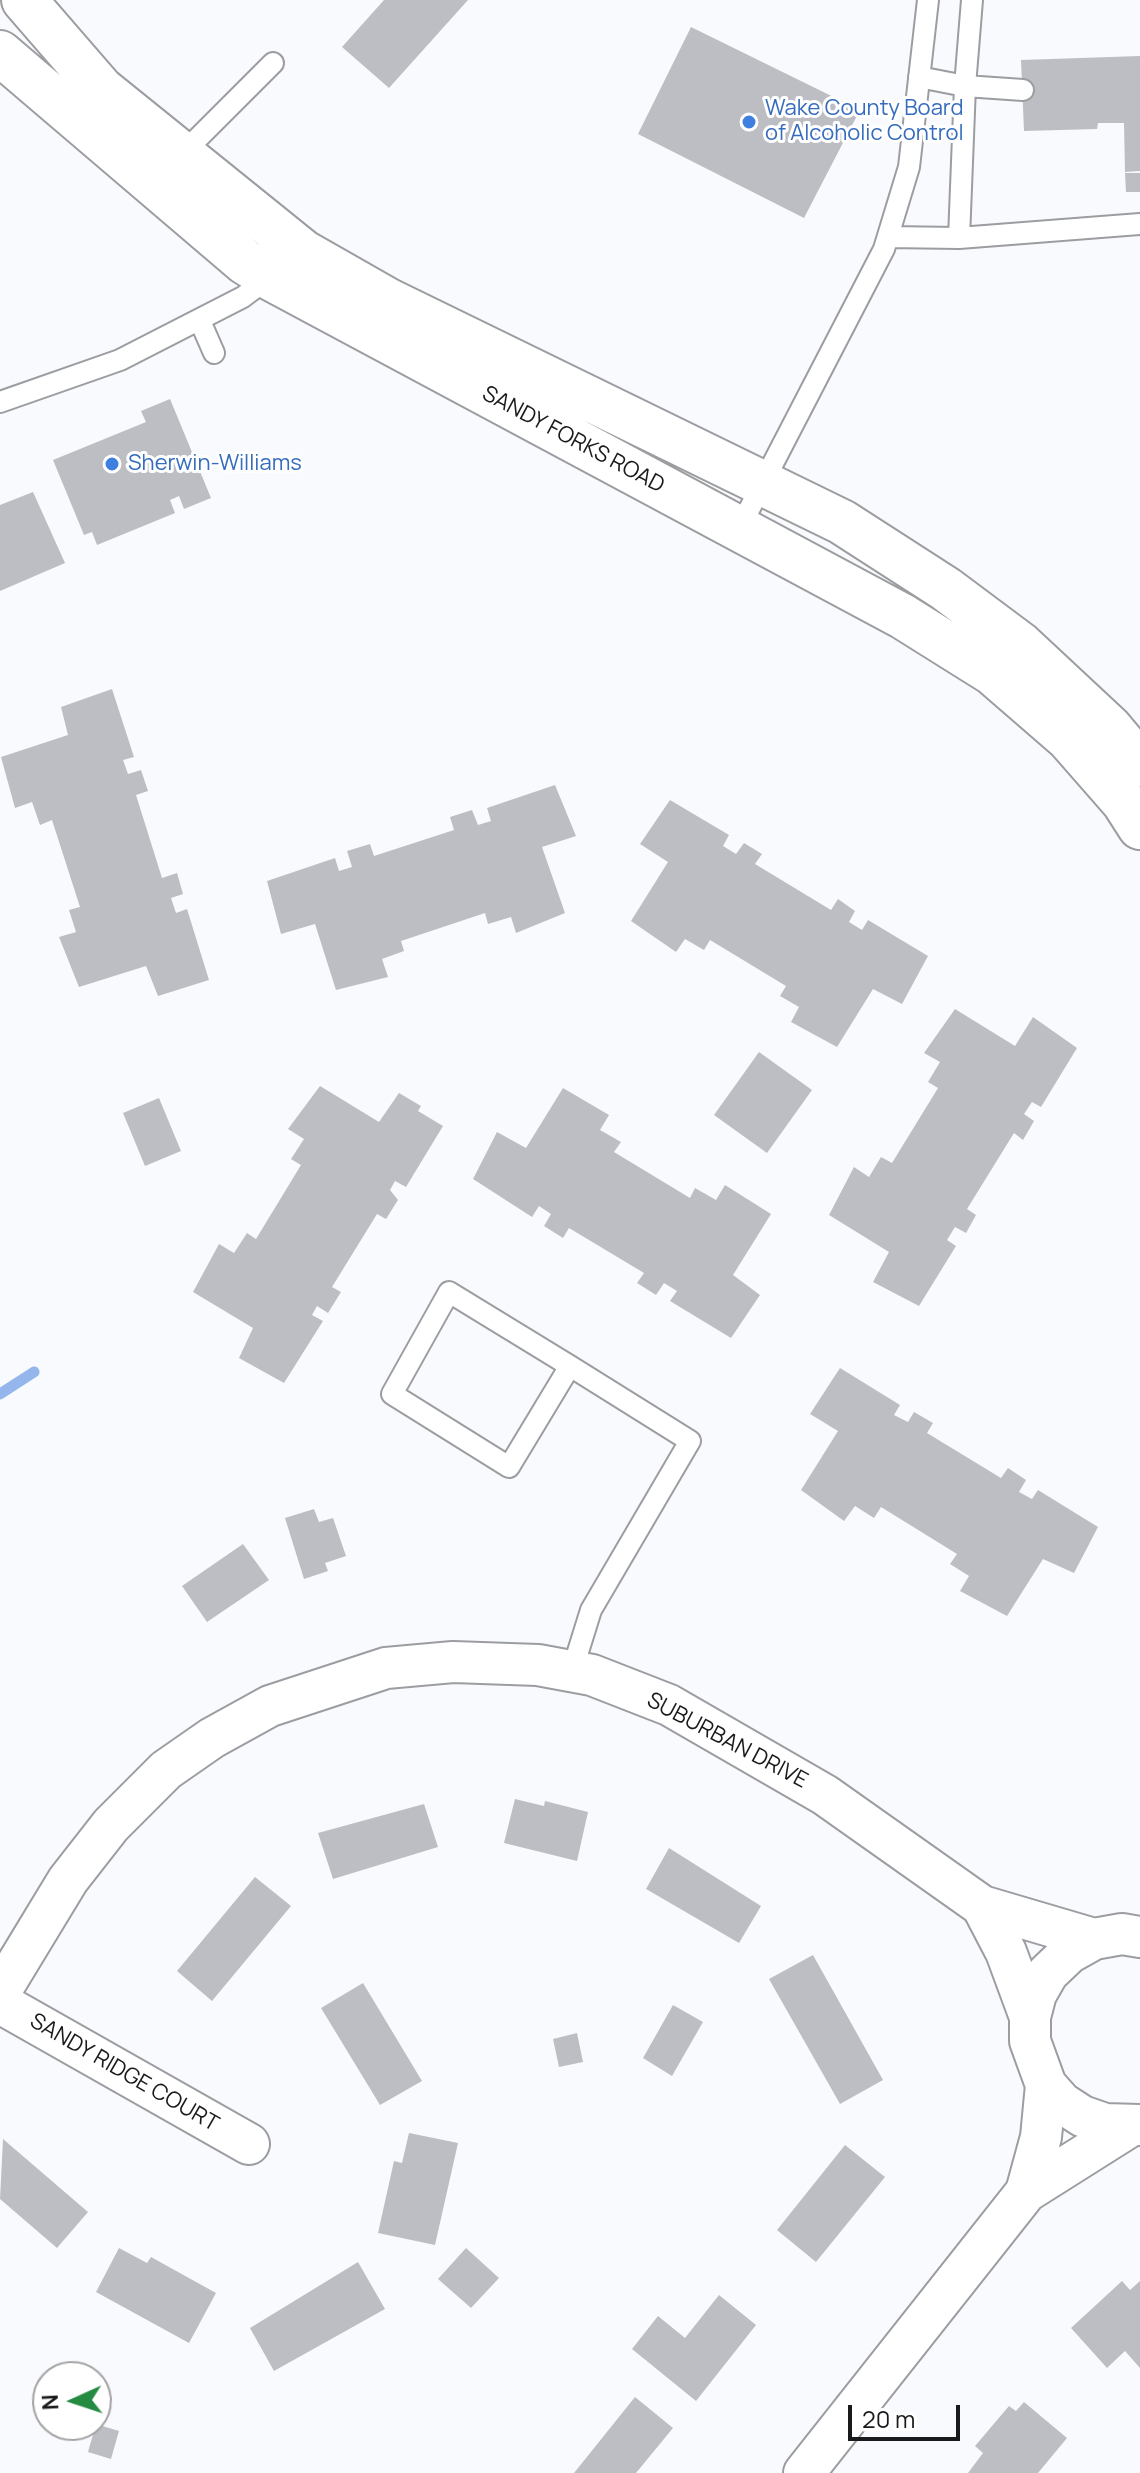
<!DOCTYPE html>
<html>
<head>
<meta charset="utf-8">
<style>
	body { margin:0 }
	#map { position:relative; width:1140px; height:2473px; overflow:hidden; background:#f8fafe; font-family:Manrope,sans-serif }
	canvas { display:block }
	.north { position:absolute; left:32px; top:2361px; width:80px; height:80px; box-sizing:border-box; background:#fff; border:2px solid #a3a3a4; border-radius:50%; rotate:267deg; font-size:22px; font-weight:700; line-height:32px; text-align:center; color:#191a1b }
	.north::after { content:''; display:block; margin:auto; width:28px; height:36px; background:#258b40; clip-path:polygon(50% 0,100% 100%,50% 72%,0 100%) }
	.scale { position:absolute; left:848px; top:2405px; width:112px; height:36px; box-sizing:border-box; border:4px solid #191a1b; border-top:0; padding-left:10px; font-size:24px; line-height:28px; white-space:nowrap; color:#191a1b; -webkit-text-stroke:6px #fff; paint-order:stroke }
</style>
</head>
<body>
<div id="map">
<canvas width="1140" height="2473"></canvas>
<div class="north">N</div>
<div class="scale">20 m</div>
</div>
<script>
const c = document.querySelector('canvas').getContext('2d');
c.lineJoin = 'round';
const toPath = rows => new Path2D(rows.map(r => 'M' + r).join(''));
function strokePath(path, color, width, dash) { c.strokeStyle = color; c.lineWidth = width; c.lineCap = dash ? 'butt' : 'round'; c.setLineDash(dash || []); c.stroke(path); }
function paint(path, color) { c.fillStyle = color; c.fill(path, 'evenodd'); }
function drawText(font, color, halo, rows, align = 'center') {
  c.font = font + ' Manrope,sans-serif'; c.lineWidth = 6; c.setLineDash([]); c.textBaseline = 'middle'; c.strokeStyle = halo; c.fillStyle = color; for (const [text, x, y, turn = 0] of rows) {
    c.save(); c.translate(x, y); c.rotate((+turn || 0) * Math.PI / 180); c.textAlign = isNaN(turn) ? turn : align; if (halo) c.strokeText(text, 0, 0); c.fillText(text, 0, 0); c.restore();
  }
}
const stream = toPath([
	[0,1394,34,1372]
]);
const building = toPath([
	[384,0,468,0,389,88,342,47],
	[691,27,860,110,804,218,638,134],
	[1140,56,1140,171,1125,172,1124,123,1098,123,1097,129,1024,131,1021,60],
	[1125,173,1140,173,1140,192,1126,192],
	[170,399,211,498,184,509,179,496,170,500,175,513,97,545,92,532,84,535,53,460,146,422,141,411],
	[33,492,65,563,0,591,0,505],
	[112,689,134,757,123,760,128,774,141,770,148,791,136,795,162,878,177,873,183,894,171,898,176,913,187,909,209,980,158,996,146,966,79,987,59,937,76,932,69,910,80,907,52,820,40,825,32,802,15,808,1,757,68,735,61,707],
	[555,785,576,836,542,847,565,913,516,933,511,917,488,924,485,913,401,941,404,951,382,959,388,977,336,990,315,924,281,934,267,881,335,858,339,871,352,867,347,851,370,844,374,856,454,830,450,817,472,810,478,825,491,821,487,808],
	[670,800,729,835,723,846,736,854,744,843,762,854,755,864,831,910,838,899,855,911,849,922,862,930,868,920,928,956,902,1004,873,989,837,1047,791,1022,799,1007,780,996,786,986,710,940,704,950,685,939,676,952,631,921,668,862,640,844],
	[955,1009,1015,1046,1033,1017,1077,1048,1041,1107,1032,1102,1024,1114,1034,1121,1023,1140,1014,1133,967,1209,976,1215,966,1233,955,1227,947,1240,956,1246,919,1306,873,1282,889,1252,829,1215,854,1167,869,1177,881,1157,892,1163,938,1088,928,1082,940,1062,924,1053],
	[759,1052,812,1090,767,1153,714,1115],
	[320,1086,379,1122,399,1093,421,1106,418,1111,443,1126,406,1187,395,1181,390,1190,398,1200,386,1219,377,1214,332,1287,341,1292,328,1313,317,1306,312,1315,323,1321,284,1383,239,1358,253,1328,193,1292,219,1244,234,1253,247,1233,256,1239,301,1165,291,1159,304,1139,288,1129],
	[563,1088,609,1115,600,1130,621,1142,614,1152,690,1198,695,1188,716,1200,725,1185,771,1214,733,1275,760,1295,731,1338,670,1301,677,1291,664,1283,656,1295,637,1283,644,1273,569,1228,563,1238,544,1226,551,1214,539,1206,532,1217,473,1179,497,1132,526,1148],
	[159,1098,181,1151,145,1166,123,1113],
	[840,1368,900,1405,894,1415,908,1422,914,1412,933,1423,927,1433,1001,1478,1008,1468,1026,1480,1019,1492,1032,1499,1038,1490,1098,1527,1074,1573,1043,1559,1007,1616,960,1591,969,1576,950,1564,957,1554,881,1507,874,1518,855,1506,844,1521,801,1490,838,1431,810,1414],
	[314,1509,319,1522,333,1518,346,1556,325,1563,328,1571,304,1579,285,1518],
	[243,1544,269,1580,207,1622,182,1586],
	[515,1799,544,1806,545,1801,588,1812,577,1861,504,1843],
	[424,1804,438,1847,333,1879,318,1833],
	[669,1848,761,1906,739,1943,646,1889],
	[255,1877,291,1906,212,2001,177,1971],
	[813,1955,883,2080,840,2104,769,1979],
	[363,1983,422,2081,380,2105,321,2008],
	[673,2005,703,2022,672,2076,643,2058],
	[577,2033,583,2062,559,2067,553,2039],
	[409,2133,458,2143,435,2245,378,2233,394,2161,402,2163],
	[3,2139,88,2212,57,2248,0,2199],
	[845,2145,885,2177,816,2262,777,2230],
	[119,2248,147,2263,151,2257,216,2293,189,2343,96,2292],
	[466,2248,499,2278,471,2308,438,2279],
	[358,2262,385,2309,274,2371,250,2328],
	[1122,2281,1130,2290,1140,2281,1140,2368,1125,2351,1107,2368,1071,2328],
	[719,2295,756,2325,696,2401,632,2349,658,2316,685,2338],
	[635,2397,673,2428,636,2473,574,2473],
	[1024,2402,1067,2438,1038,2473,968,2473,983,2453,975,2446,1009,2406,1016,2411],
	[96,2424,119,2431,111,2459,88,2452]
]);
const service = toPath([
	[972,0,965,86,1023,90],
	[919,77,965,86,959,238],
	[182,154,273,63],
	[888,237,959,238,1140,224],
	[200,321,214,353],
	[0,402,120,360,243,297,271,276],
	[739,529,884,249,909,167,928,0],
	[570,1366,509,1467,392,1394,449,1292,570,1366,690,1441,591,1610,572,1671]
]);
const minor = toPath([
	[982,1906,1006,1952,1030,2017],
	[1140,1937,1122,1934,1094,1939,1069,1953,1048,1973,1036,1994,1030,2017,1030,2041,1046,2085,1062,2103,1082,2116,1105,2124,1140,2125],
	[0,1992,68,1880,111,1825,166,1770,212,1738,270,1706,386,1668,453,1662,538,1665,592,1675,669,1705,825,1795,982,1906,1094,1939],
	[0,2003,249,2144],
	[1026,2192,1041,2137,1046,2085],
	[804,2473,1026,2192,1129,2127]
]);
const tertiary = toPath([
	[24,0,101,89,303,252,389,301,842,522,946,589,1021,645,1110,728,1140,764],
	[0,53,245,262,269,277,902,616,993,673,1068,738,1124,802,1140,827]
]);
const markers = [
	[749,122,8,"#3f7fe0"],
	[112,464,8,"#3f7fe0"]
];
const shopNames = [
	["Wake County Board",765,109],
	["of Alcoholic Control",765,134],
	["Sherwin-Williams",128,464]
];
const streetNames = [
	["SANDY FORKS ROAD",573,440,28],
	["SUBURBAN DRIVE",727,1741,28],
	["SANDY RIDGE COURT",124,2073,30]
];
strokePath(stream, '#94b6ed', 11);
paint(building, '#bdbec3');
strokePath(service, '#9b9da1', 24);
strokePath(minor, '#9b9da1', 44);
strokePath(tertiary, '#9b9da1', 48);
strokePath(service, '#fff', 20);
strokePath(minor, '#fff', 40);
strokePath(tertiary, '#fff', 44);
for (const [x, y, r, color] of markers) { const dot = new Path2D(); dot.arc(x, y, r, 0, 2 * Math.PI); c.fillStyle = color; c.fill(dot); strokePath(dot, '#fff', 3); }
drawText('22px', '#366cbe', '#fff', shopNames, 'left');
drawText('22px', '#191a1b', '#fff', streetNames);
</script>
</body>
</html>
